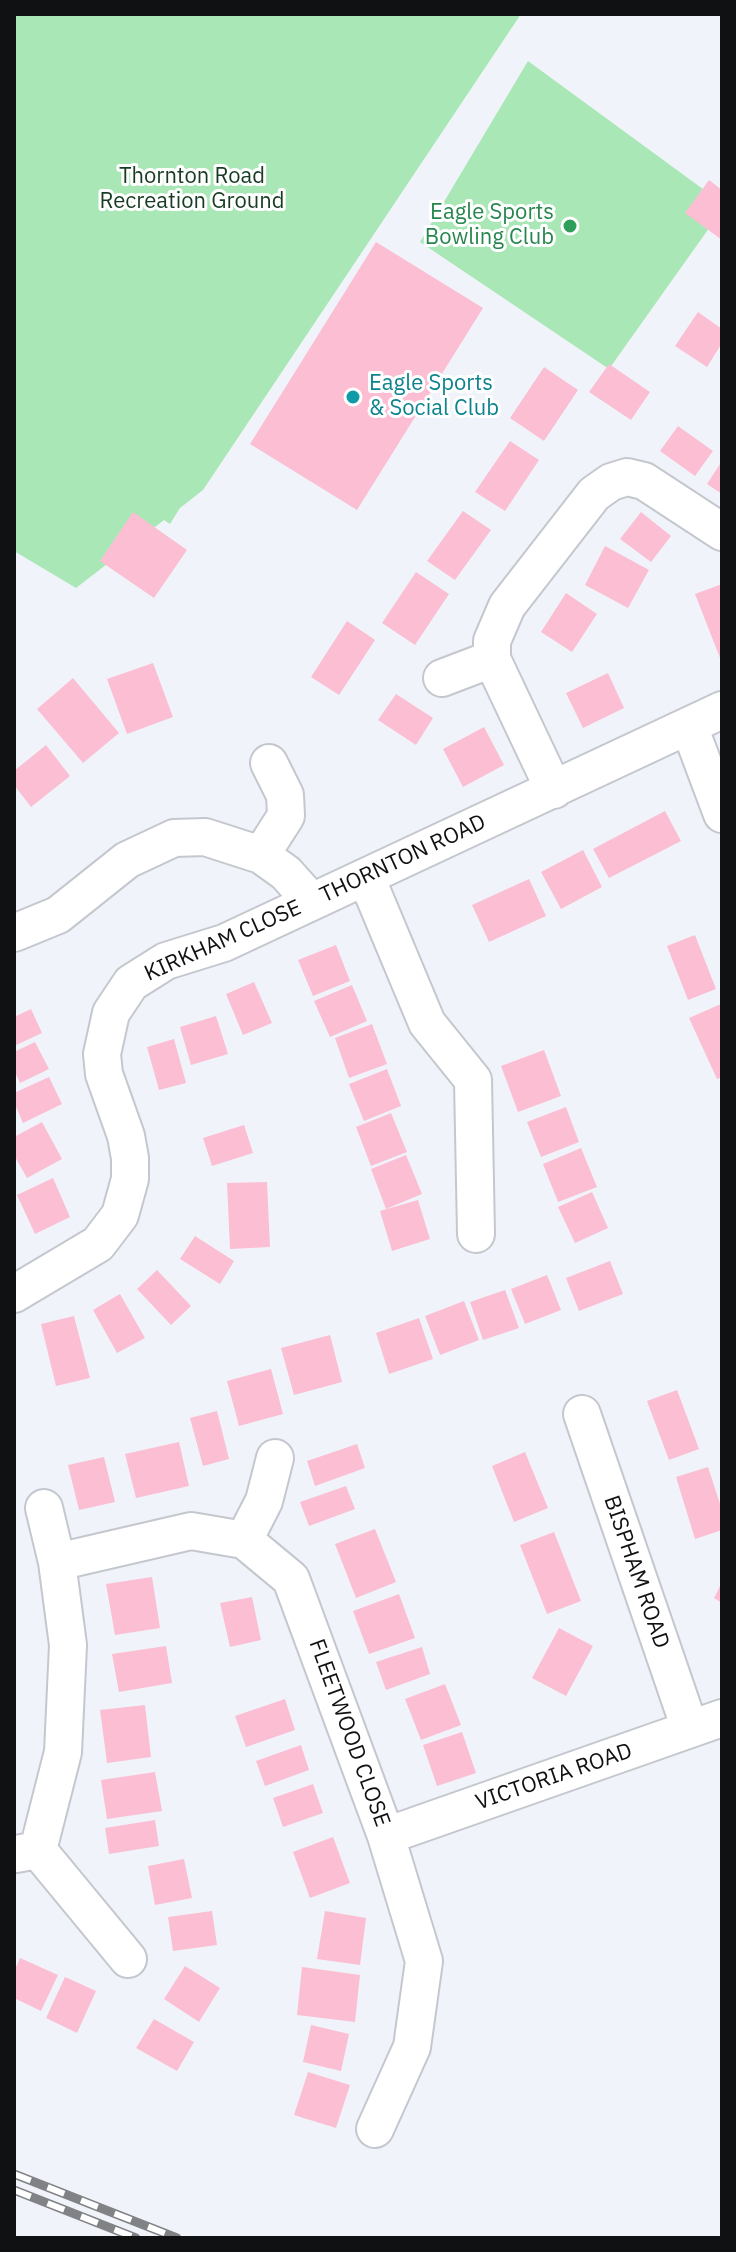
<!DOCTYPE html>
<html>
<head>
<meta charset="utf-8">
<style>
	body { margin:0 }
	#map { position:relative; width:736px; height:2252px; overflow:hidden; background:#f0f4fa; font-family:"IBM Plex Sans",sans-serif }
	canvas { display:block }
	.frame { position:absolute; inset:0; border:16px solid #101113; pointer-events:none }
</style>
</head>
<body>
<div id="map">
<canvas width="736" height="2252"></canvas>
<div class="frame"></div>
</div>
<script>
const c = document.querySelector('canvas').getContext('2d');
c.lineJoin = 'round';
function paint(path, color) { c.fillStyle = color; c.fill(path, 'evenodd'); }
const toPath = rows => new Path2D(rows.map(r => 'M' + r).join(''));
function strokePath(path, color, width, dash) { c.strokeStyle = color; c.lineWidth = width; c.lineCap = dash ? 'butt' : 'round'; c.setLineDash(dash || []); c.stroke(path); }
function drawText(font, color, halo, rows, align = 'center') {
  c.font = font + ' "IBM Plex Sans",sans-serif'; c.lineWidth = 6; c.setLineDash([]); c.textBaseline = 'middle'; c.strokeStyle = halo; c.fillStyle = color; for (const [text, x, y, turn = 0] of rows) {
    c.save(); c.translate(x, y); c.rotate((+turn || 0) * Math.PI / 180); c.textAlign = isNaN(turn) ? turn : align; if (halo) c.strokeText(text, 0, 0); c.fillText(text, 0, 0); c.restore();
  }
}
const green = toPath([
	[14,14,521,14,203,490,180,508,170,524,164,520,76,588,14,551],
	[528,61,722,203,722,210,609,369,420,242]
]);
const building = toPath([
	[709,180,722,190,722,240,685,213],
	[376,242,483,308,357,510,250,444],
	[698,312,722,329,722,343,707,367,675,346],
	[609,364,650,392,631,420,589,392],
	[544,367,578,390,544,441,510,418],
	[678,426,713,451,695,476,660,451],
	[510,441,539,460,505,511,475,492],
	[722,461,722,494,707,484],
	[463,511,491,530,455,580,427,561],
	[133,512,187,550,154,598,100,561],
	[641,512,671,536,651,562,620,539],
	[605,546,649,570,628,608,585,585],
	[416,572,449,594,415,645,382,623],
	[722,584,722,663,695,594],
	[566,593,597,614,572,652,541,632],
	[347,621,375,640,339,695,311,677],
	[153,663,173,717,127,734,107,679],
	[608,673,624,708,583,728,566,693],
	[73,678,119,733,83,763,37,709],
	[396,694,433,718,416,745,378,720],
	[484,727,504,765,463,787,443,749],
	[46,745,70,776,31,807,14,785,14,771],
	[665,811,681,841,609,878,593,849],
	[583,850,602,887,561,909,541,872],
	[529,879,546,916,489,942,472,905],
	[695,935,716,989,688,1000,667,946],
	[336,945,350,981,313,996,298,960],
	[254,982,272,1023,243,1035,226,994],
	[352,985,367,1021,330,1037,314,1001],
	[721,1004,722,1077,717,1079,689,1018],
	[31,1009,42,1033,14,1046,14,1017],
	[216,1016,228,1054,191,1065,180,1027],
	[372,1024,387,1064,349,1078,335,1038],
	[174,1039,186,1083,159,1090,147,1047],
	[35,1042,49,1069,20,1083,14,1070,14,1052],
	[544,1050,561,1096,518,1112,501,1066],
	[387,1069,401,1106,364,1121,349,1084],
	[49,1077,62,1104,23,1123,14,1102,14,1093],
	[566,1107,579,1142,541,1157,527,1122],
	[391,1113,407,1152,371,1166,356,1127],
	[42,1122,62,1159,27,1178,14,1155,14,1137],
	[244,1125,253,1153,212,1166,203,1138],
	[581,1148,597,1187,558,1202,543,1164],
	[406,1155,422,1194,386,1209,371,1169],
	[53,1178,70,1217,35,1234,17,1195],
	[267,1182,270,1247,230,1249,227,1183],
	[592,1192,608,1228,575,1243,558,1207],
	[418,1200,430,1239,392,1251,380,1211],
	[195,1236,234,1261,220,1284,180,1259],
	[610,1261,623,1294,579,1311,566,1278],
	[157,1270,191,1306,171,1325,137,1289],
	[547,1275,561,1310,525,1324,511,1289],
	[505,1290,519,1328,483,1340,470,1302],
	[120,1294,145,1338,117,1353,93,1310],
	[464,1301,479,1340,440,1355,425,1316],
	[74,1316,90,1378,56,1386,41,1324],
	[419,1318,433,1359,389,1374,376,1333],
	[330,1335,342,1382,294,1395,281,1348],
	[271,1369,283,1414,239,1426,227,1381],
	[677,1390,699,1449,669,1460,647,1401],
	[217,1411,229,1459,203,1466,190,1418],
	[179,1442,189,1486,136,1498,125,1454],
	[357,1444,365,1468,315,1486,307,1461],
	[525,1452,548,1508,514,1522,492,1466],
	[104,1457,115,1502,79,1510,68,1465],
	[708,1467,722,1510,722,1530,695,1539,676,1477],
	[346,1486,355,1509,309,1526,300,1502],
	[375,1529,396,1582,356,1598,335,1544],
	[554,1532,581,1601,547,1614,520,1545],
	[152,1577,160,1628,115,1635,106,1584],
	[722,1582,722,1603,714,1598],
	[399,1594,415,1638,369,1654,353,1611],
	[252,1597,261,1640,230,1647,220,1603],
	[559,1628,593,1646,566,1696,532,1678],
	[166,1646,172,1683,119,1692,112,1654],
	[422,1647,430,1674,386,1690,376,1662],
	[445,1684,461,1725,421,1740,405,1699],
	[285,1699,295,1730,246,1747,235,1716],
	[145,1705,151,1757,107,1763,100,1710],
	[462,1732,476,1773,437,1786,423,1745],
	[301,1745,309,1770,265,1786,256,1761],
	[155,1772,162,1811,107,1819,101,1780],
	[313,1784,323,1813,283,1827,273,1798],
	[155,1820,159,1846,109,1854,105,1828],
	[333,1837,350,1883,310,1898,293,1852],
	[184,1859,192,1898,155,1905,148,1866],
	[212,1911,217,1945,173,1951,168,1917],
	[325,1911,366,1918,360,1965,317,1959],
	[20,1958,58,1975,41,2011,14,1998,14,1972],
	[185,1966,220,1988,199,2022,164,1999],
	[302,1967,360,1975,355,2022,297,2015],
	[65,1977,96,1991,77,2033,46,2018],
	[154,2019,194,2042,177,2071,136,2048],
	[311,2025,349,2034,341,2071,303,2062],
	[308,2072,350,2085,336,2128,294,2115]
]);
const minor = toPath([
	[492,659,492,641,507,606,594,494,611,482,627,477,644,481,722,532],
	[442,678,492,659,554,790],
	[689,726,722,814],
	[261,855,286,816,285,795,269,763],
	[366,877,427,1023,473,1080,476,1234],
	[14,933,58,915,127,860,174,838,205,837,261,855,286,873,311,901],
	[14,1294,98,1244,120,1215,130,1179,130,1158,126,1136,104,1074,102,1054,111,1013,131,983,166,961,224,943,722,710],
	[582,1414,690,1729],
	[44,1508,57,1562],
	[244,1540,264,1501,275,1458],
	[386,1836,722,1718],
	[38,1850,63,1752,68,1645,57,1562,191,1531,244,1540,291,1579,386,1836,424,1961,412,2047,375,2129],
	[16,1854,38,1850,128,1959]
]);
const rail = toPath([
	[14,2174,177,2238],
	[14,2190,136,2238]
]);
const markers = [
	[570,226,8,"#2e9e5b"],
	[353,397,8,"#0f9aa8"]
];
const parkNames = [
	["Thornton Road",192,177],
	["Recreation Ground",192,202]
];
const leisureNames = [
	["Eagle Sports",554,213],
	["Bowling Club",554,238]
];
const cultureNames = [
	["Eagle Sports",369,384],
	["& Social Club",369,409]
];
const streetNames = [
	["THORNTON ROAD",403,859,-25],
	["KIRKHAM CLOSE",223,941,-24],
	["BISPHAM ROAD",636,1572,71],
	["FLEETWOOD CLOSE",349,1733,70],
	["VICTORIA ROAD",554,1777,-19]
];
paint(green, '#aae7b6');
paint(building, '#fbbed3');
strokePath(minor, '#c4c8ce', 40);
strokePath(minor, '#fff', 36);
strokePath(rail, '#808286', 9);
strokePath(rail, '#fff', 6, [18]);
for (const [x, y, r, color] of markers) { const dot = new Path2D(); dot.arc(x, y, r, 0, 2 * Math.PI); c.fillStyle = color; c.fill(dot); strokePath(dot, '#fff', 3); }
drawText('22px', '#183c22', '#fff', parkNames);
drawText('22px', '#27864d', '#fff', leisureNames, 'right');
drawText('22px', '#0d838f', '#fff', cultureNames, 'left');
drawText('22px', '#101113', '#fff', streetNames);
</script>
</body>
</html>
